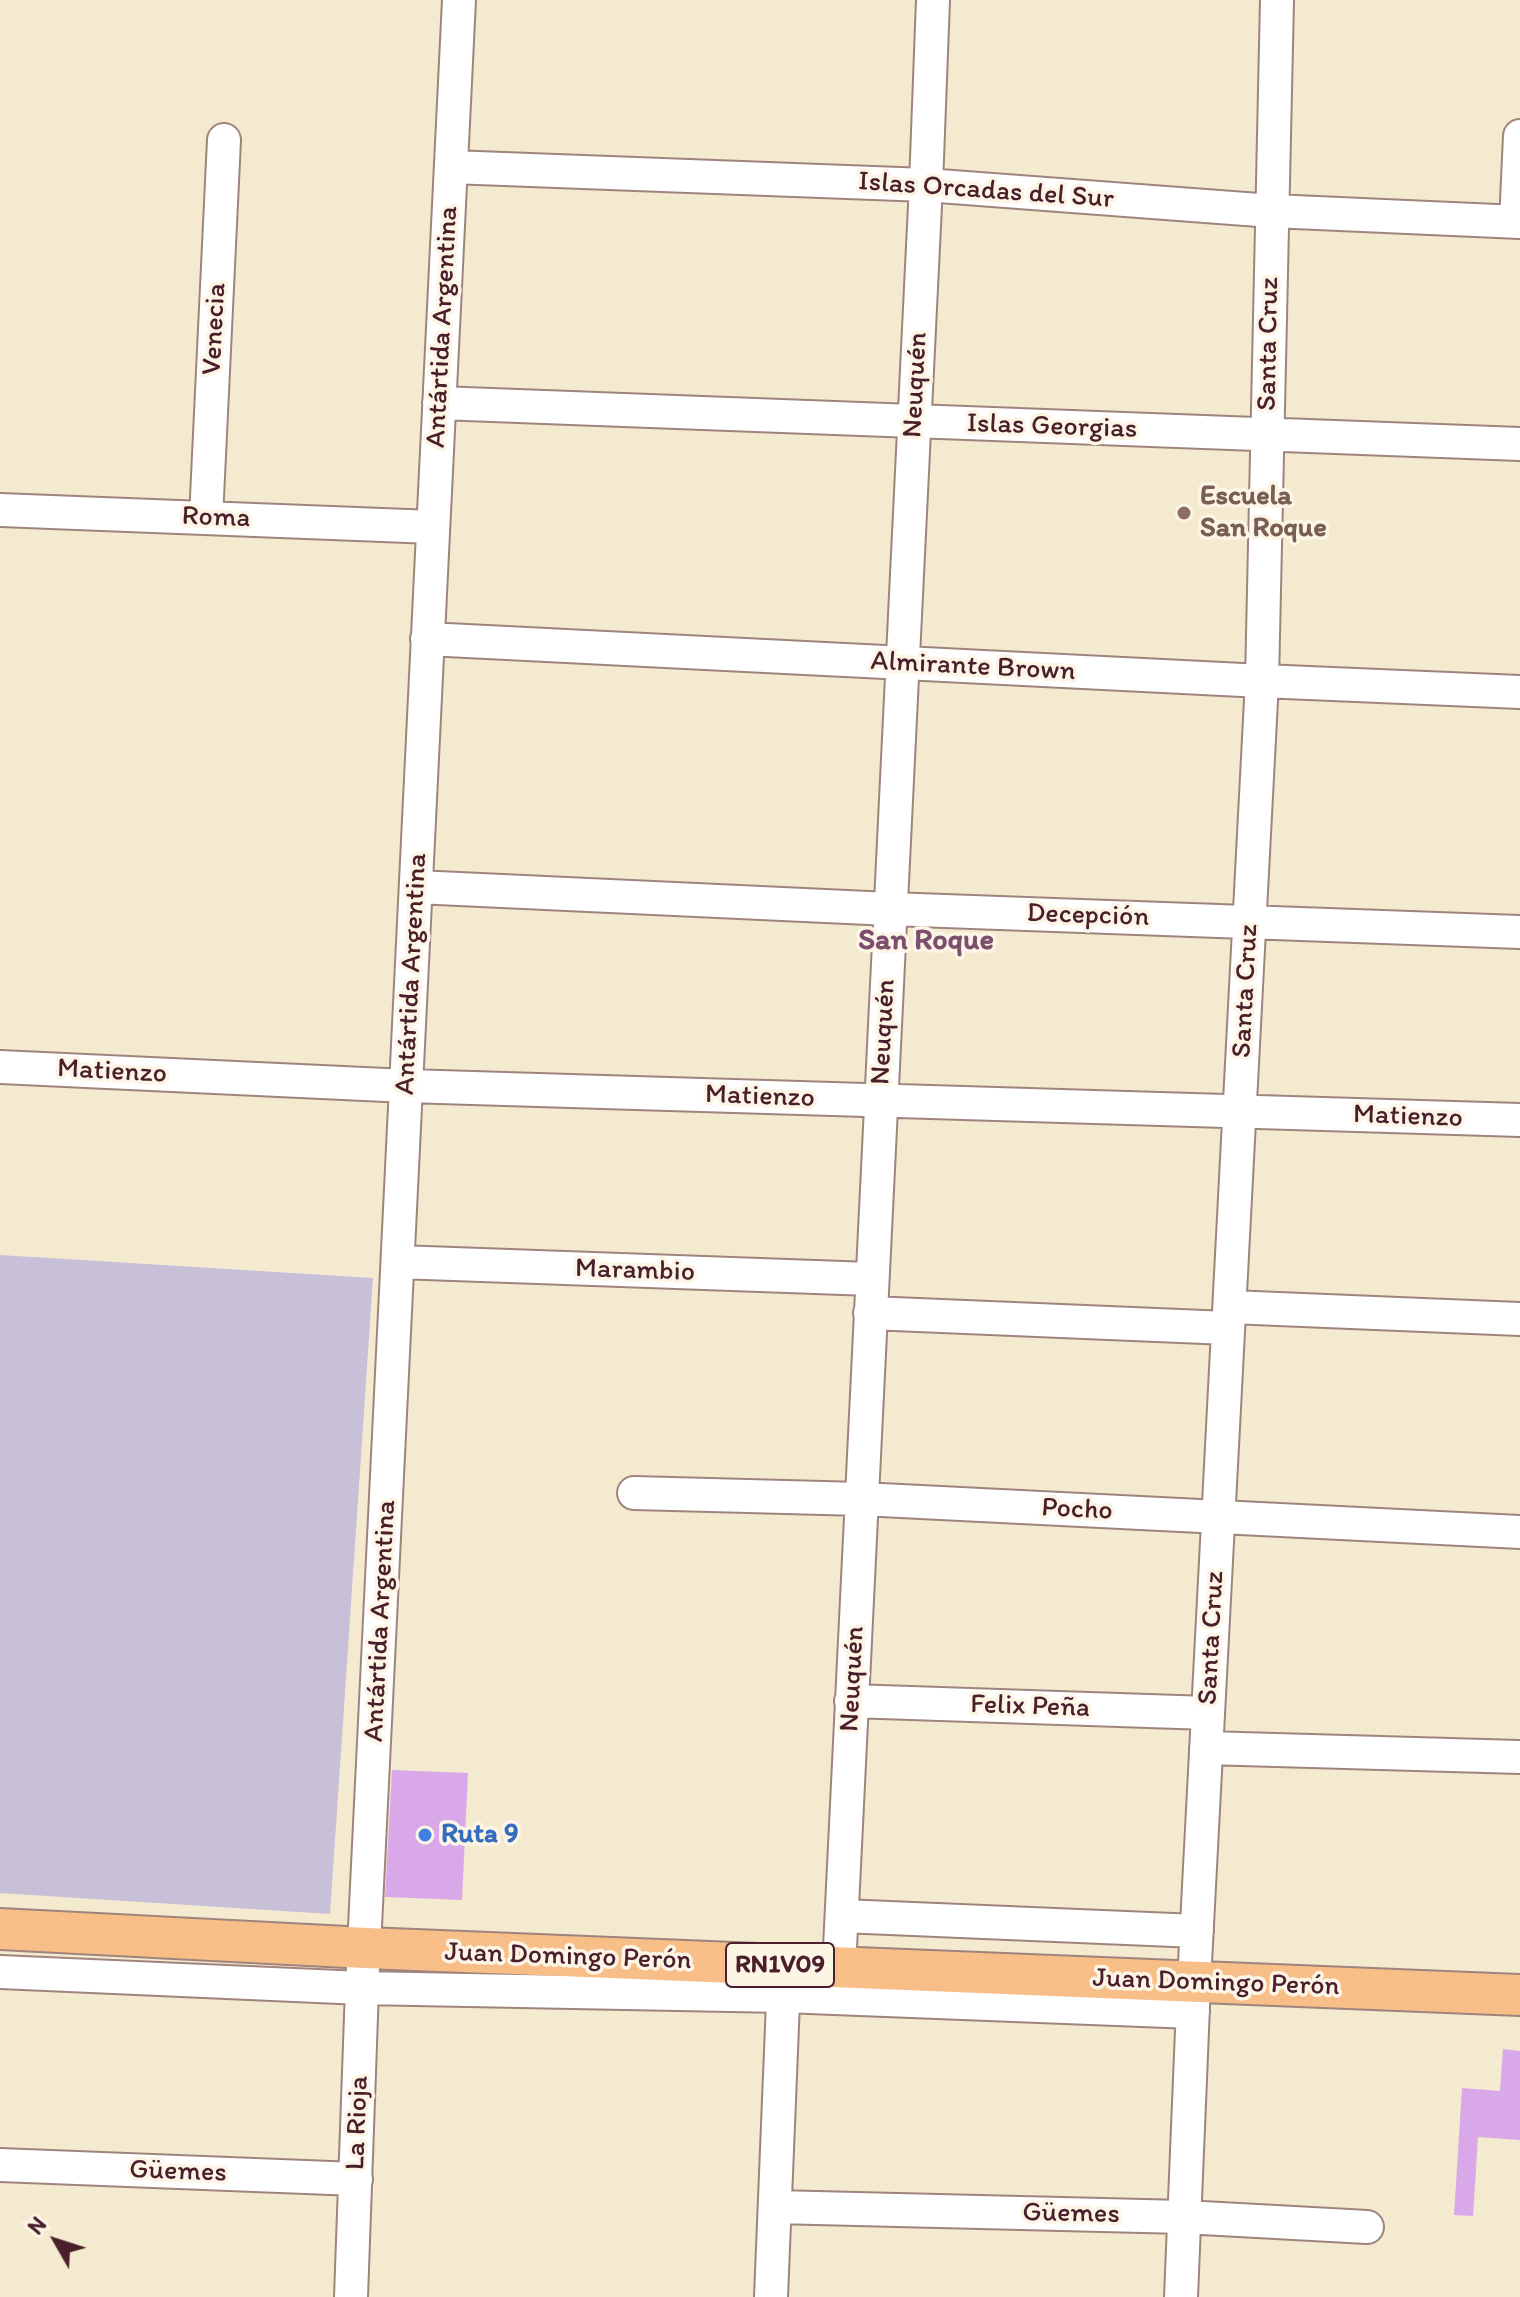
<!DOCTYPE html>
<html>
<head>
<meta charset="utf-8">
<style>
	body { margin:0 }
	#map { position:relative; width:1520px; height:2297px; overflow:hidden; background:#f4ead0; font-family:Itim,sans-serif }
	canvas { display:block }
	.north { position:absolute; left:16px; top:2201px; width:80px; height:80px; -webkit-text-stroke:6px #fcf5e5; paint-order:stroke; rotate:309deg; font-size:22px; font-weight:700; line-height:32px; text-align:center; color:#4a1f2b }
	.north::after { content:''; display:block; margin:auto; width:28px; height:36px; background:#4a1f2b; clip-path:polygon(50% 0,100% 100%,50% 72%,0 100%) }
</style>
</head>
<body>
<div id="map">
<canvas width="1520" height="2297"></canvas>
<div class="north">N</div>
</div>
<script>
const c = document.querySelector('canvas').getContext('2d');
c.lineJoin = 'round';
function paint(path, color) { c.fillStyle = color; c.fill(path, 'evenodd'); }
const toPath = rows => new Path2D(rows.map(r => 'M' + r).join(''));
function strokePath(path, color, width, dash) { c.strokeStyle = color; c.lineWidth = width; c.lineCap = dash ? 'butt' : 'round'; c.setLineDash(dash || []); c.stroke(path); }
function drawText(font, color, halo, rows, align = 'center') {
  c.font = font + ' Itim,sans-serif'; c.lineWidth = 7; c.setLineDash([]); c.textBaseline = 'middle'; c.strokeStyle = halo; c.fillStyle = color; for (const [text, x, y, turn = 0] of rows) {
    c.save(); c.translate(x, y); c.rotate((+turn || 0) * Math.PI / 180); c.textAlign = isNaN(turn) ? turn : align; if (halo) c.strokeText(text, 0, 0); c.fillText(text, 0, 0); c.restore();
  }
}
const industrial = toPath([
	[0,1255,373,1278,330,1914,0,1893]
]);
const building = toPath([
	[392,1770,468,1773,462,1900,385,1897],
	[1503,2049,1520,2051,1520,2140,1478,2137,1473,2216,1454,2215,1462,2088,1500,2091]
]);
const minor = toPath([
	[451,167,926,185,1272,211,1520,222],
	[1516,222,1520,136],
	[439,403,1520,444],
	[0,510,433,527],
	[206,518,224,140],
	[427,639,1262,681,1520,692],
	[416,887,890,909,1520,932],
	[0,1067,407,1086,1520,1120],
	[398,1262,871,1279],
	[1230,1307,1520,1319],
	[870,1313,1228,1328],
	[634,1493,861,1499,1520,1532],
	[851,1701,1208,1713],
	[1206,1748,1520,1757],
	[842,1916,1197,1931],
	[839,1968,926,185,933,0],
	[0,1972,362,1988,783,1996,1193,2012],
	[0,2165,356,2179],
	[775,2207,1184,2217,1367,2227],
	[351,2297,362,1988,459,0],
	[771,2297,784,1977],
	[1181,2297,1194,1982,1262,681,1277,0]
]);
const major = toPath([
	[0,1929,366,1948,1520,1995]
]);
const markers = [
	[1184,513,8,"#8d6e63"],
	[425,1835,8,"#3f7fe0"]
];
const shields = [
	[780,1965,108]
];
const shieldNames = [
	["RN1V09",780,1965]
];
const streetNames = [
	["Islas Orcadas del Sur",986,191,4],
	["Antártida Argentina",443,327,-87],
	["Venecia",215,329,-87],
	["Santa Cruz",1269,344,-89],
	["Neuquén",916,385,-87],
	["Islas Georgias",1052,427,2],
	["Roma",216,518,2],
	["Almirante Brown",973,667,3],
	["Decepción",1088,916,2],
	["Antártida Argentina",412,974,-87],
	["Santa Cruz",1246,991,-87],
	["Neuquén",884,1032,-87],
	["Matienzo",112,1072,3],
	["Matienzo",760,1097,2],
	["Matienzo",1408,1117,2],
	["Marambio",635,1271,2],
	["Pocho",1077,1510,3],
	["Antártida Argentina",381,1621,-87],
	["Santa Cruz",1212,1638,-87],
	["Neuquén",853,1679,-87],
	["Felix Peña",1030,1707,2],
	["Juan Domingo Perón",568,1957,2],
	["Juan Domingo Perón",1216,1983,2],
	["La Rioja",358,2123,-88],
	["Güemes",178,2172,2],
	["Güemes",1071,2214,1]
];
const educationNames = [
	["Escuela",1200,497],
	["San Roque",1200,529]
];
const shopNames = [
	["Ruta 9",441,1835]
];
const neighbourhoodNames = [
	["San Roque",926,941]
];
paint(industrial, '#c8bfd8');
paint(building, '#d9a8e9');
strokePath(minor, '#9f847e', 36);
strokePath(major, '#9f847e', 44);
strokePath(minor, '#fff', 32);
strokePath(major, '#f7be88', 40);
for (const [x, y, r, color] of markers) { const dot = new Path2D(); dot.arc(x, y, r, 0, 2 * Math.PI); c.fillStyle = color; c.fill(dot); strokePath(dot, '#fcf5e5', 3); }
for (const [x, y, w] of shields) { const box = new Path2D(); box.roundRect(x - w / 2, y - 22, w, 44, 6); c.fillStyle = '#fcf5e5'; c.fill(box); strokePath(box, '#4a1f2b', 2); }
drawText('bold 26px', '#4a1f2b', null, shieldNames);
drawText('28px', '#4a1f2b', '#fcf5e5', streetNames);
drawText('bold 28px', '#785e54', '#fcf5e5', educationNames, 'left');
drawText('bold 28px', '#366cbe', '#fcf5e5', shopNames, 'left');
drawText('bold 30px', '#7c4f6e', '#fcf5e5', neighbourhoodNames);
</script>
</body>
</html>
